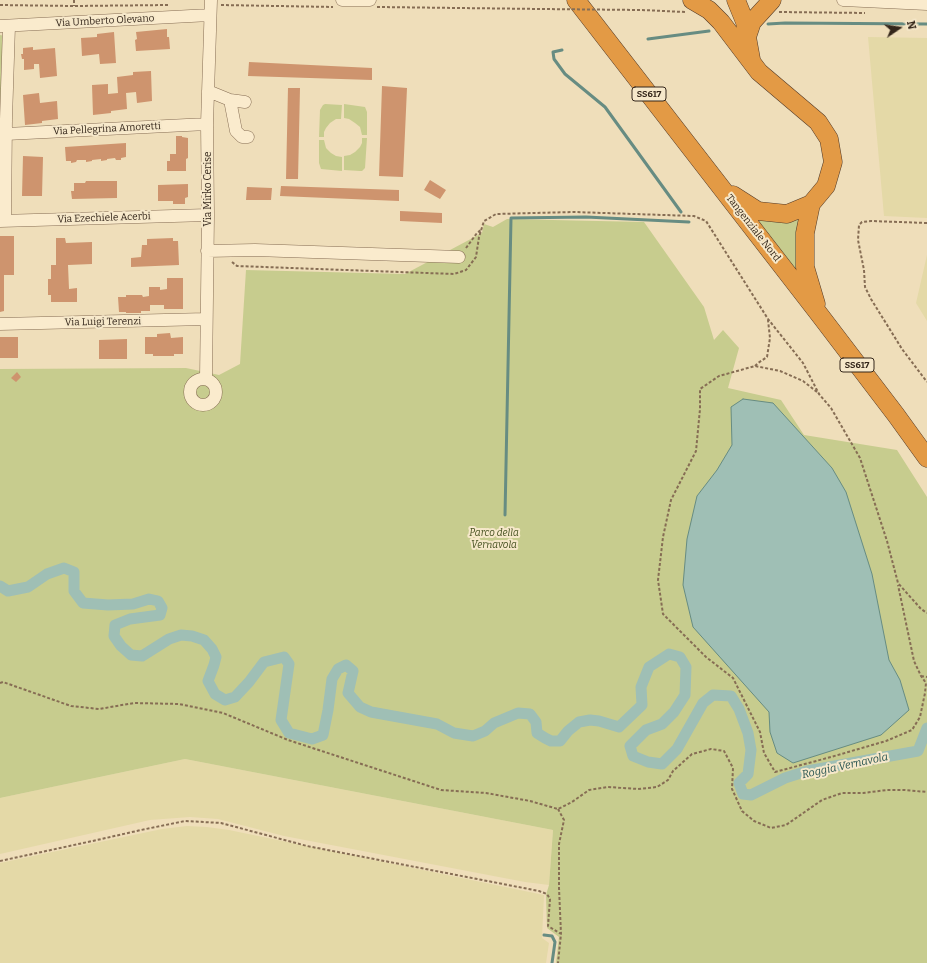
<!DOCTYPE html>
<html>
<head>
<meta charset="utf-8">
<style>
	body { margin:0 }
	#map { position:relative; width:927px; height:963px; overflow:hidden; background:#efdeba; font-family:Bitter,serif }
	canvas { display:block }
	.north { position:absolute; left:879px; top:8px; width:40px; height:40px; -webkit-text-stroke:3px #f6e8ca; paint-order:stroke; rotate:77deg; font-size:11px; font-weight:700; line-height:16px; text-align:center; color:#34261a }
	.north::after { content:''; display:block; margin:auto; width:14px; height:18px; background:#34261a; clip-path:polygon(50% 0,100% 100%,50% 72%,0 100%) }
</style>
</head>
<body>
<div id="map">
<canvas width="927" height="963"></canvas>
<div class="north">N</div>
</div>
<script>
const c = document.querySelector('canvas').getContext('2d');
c.lineJoin = 'round';
function paint(path, color) { c.fillStyle = color; c.fill(path, 'evenodd'); }
const toPath = rows => new Path2D(rows.map(r => 'M' + r).join(''));
function strokePath(path, color, width, dash) { c.strokeStyle = color; c.lineWidth = width; c.lineCap = dash ? 'butt' : 'round'; c.setLineDash(dash || []); c.stroke(path); }
function drawText(font, color, halo, rows, align = 'center') {
  c.font = font + ' Bitter,serif'; c.lineWidth = 4; c.setLineDash([]); c.textBaseline = 'middle'; c.strokeStyle = halo; c.fillStyle = color; for (const [text, x, y, turn = 0] of rows) {
    c.save(); c.translate(x, y); c.rotate((+turn || 0) * Math.PI / 180); c.textAlign = isNaN(turn) ? turn : align; if (halo) c.strokeText(text, 0, 0); c.fillText(text, 0, 0); c.restore();
  }
}
const farmland = toPath([
	[868,37,927,38,927,218,884,216],
	[927,255,927,321,916,303],
	[185,759,553,830,549,885,525,882,284,836,218,819,190,817,150,820,0,854,0,798],
	[187,826,207,827,229,830,544,895,542,938,549,943,546,963,0,963,0,863,162,829]
]);
const green = toPath([
	[0,35,5,36,4,109,0,110],
	[325,104,342,105,341,119,336,119,330,123,326,128,324,132,324,137,319,137,320,110,323,105],
	[344,104,365,107,367,112,367,135,362,135,360,127,355,123,349,119,344,118],
	[362,138,367,138,365,168,362,171,360,171,344,170,344,156,350,155,355,152,360,147,362,143],
	[319,140,324,140,326,148,331,153,336,156,342,157,342,171,321,169,319,163],
	[800,214,798,273,755,219],
	[507,219,644,222,704,307,714,340,723,330,739,348,728,388,781,400,804,435,897,450,927,497,927,963,556,963,559,937,547,928,546,895,549,885,553,830,185,759,0,798,0,369,186,368,219,375,240,364,246,270,405,274,482,233,484,224,493,227]
]);
const water = toPath([
	[743,399,773,403,832,468,846,492,872,574,889,660,900,680,909,710,881,735,793,763,777,753,770,732,769,712,693,627,683,585,687,539,697,496,717,470,732,445,731,407,743,399]
]);
const stream = toPath([
	[768,24,785,23,927,24],
	[648,39,709,31],
	[562,50,553,52,554,59,565,74,605,107,681,212],
	[505,515,511,218,586,217,689,222],
	[544,935,552,936,555,942,552,963]
]);
const canal = toPath([
	[0,586,8,591,28,587,47,574,64,568,74,572,74,591,83,603,108,605,133,604,149,599,158,601,162,608,160,615,130,619,115,625,114,636,121,646,131,655,142,656,169,639,181,635,192,636,204,640,212,649,216,657,214,665,208,681,215,694,225,700,235,697,249,682,264,662,284,657,289,664,281,720,289,733,312,739,323,735,328,710,332,679,338,669,346,665,353,671,348,693,360,707,371,712,437,724,454,733,473,736,485,731,494,723,518,713,530,714,536,722,537,733,545,738,551,741,560,741,568,731,579,722,590,720,599,721,619,727,642,705,641,687,649,667,669,654,680,657,686,667,685,695,674,712,662,724,646,730,630,746,633,756,648,762,662,764,677,749,703,703,713,695,731,696,739,709,748,733,751,750,748,774,739,783,743,794,751,795,785,778,807,771,918,751,927,728]
]);
const building = toPath([
	[167,29,167,37,169,37,170,49,136,51,135,40,137,39,136,32],
	[114,32,116,63,100,64,99,54,82,56,81,38,97,37,97,34],
	[33,47,33,50,55,48,57,76,40,78,39,64,34,64,34,69,24,70,24,59,22,59,21,54,23,54,23,48],
	[249,62,372,68,372,80,248,76],
	[151,71,152,101,137,103,136,92,126,93,127,109,111,111,111,113,93,115,92,85,108,84,108,94,118,93,117,77,133,75,133,72],
	[382,86,407,88,403,177,379,176],
	[288,88,300,88,298,179,286,179],
	[39,93,40,103,57,101,58,119,42,121,42,123,25,125,23,95],
	[176,136,182,136,182,137,188,138,188,158,186,159,186,171,167,171,167,161,170,161,170,154,176,154],
	[126,143,126,157,121,158,121,160,116,160,115,158,107,159,107,160,101,161,101,159,92,160,92,161,86,162,86,160,77,160,76,162,71,163,71,161,66,161,65,147],
	[23,156,43,157,42,196,22,196],
	[430,180,446,190,440,199,424,190],
	[86,181,117,181,117,198,72,199,71,191,74,191,74,183,85,183],
	[188,184,188,197,185,198,185,204,173,204,173,201,158,201,158,185],
	[281,186,399,190,399,201,280,196],
	[247,187,272,188,271,200,246,200],
	[400,211,442,213,442,223,400,221],
	[0,236,14,236,14,275,4,275,4,311,0,312],
	[56,238,65,238,66,243,92,242,92,264,68,265,69,289,77,288,77,302,51,302,51,295,48,295,48,279,51,279,51,265,56,265],
	[173,238,173,241,178,241,179,265,131,267,131,258,141,257,142,245,147,245,147,239],
	[167,278,183,278,183,309,164,309,164,305,150,305,150,311,141,311,141,313,126,313,126,312,119,312,118,297,126,297,126,295,142,295,143,297,149,296,149,287,160,287,160,290,167,289],
	[170,333,171,338,183,337,183,354,174,354,174,356,153,356,153,354,145,354,145,337,157,337,157,334],
	[0,337,18,337,18,358,0,358],
	[127,339,127,359,99,359,99,340],
	[17,372,21,377,16,382,11,378]
]);
const path = toPath([
	[74,0,74,6],
	[0,5,74,6,169,5],
	[221,5,333,7],
	[377,7,542,9],
	[642,10,685,12],
	[779,12,865,13],
	[927,223,871,221,862,222,859,225,858,240,864,270,865,287,871,299,902,349,927,382],
	[466,248,477,233,481,230],
	[232,262,237,266,454,274,466,270,476,257,479,237,484,221,496,214,574,212,694,216,706,221,768,319,803,363,819,394,831,408,860,458,887,541,898,583,921,609,927,613],
	[755,366,758,363,767,357,770,338,768,320],
	[817,392,803,381,780,371,755,366,719,376,700,389,700,409,696,451,671,500,663,537,658,580,663,614,706,657,733,678,760,732,764,753,775,772,831,757,886,741,912,730,920,717,925,693,926,683,921,676,914,661,898,585],
	[921,676,927,677],
	[0,683,3,682,71,706,99,709,134,703,179,704,223,713,288,740,441,790,486,793,530,801,558,809,572,802,589,790,608,787,638,789,657,787,668,780,673,771,692,754,711,749,724,751,733,768,732,789,742,811,754,821,771,828,786,825,822,800,842,793,863,793,887,790,905,790,927,792],
	[558,809,564,820,559,844,559,888,561,934],
	[0,861,97,840,141,830,185,821,221,823,307,846,539,891,547,894,550,899,548,926,561,934,558,963]
]);
const minor = toPath([
	[342,0,370,0],
	[843,0,927,4],
	[0,26,210,15],
	[208,91,230,100,245,102],
	[230,100,236,131,242,137,248,137],
	[6,134,207,124],
	[0,221,208,215],
	[5,221,6,119,9,26],
	[207,251,255,250,459,257],
	[0,324,206,319],
	[206,378,208,215,207,124,211,0],
	'190 392a13 13 0 1 1 26 0a13 13 0 1 1-26 0Z'
]);
const highway = toPath([
	[576,0,819,314,896,415,927,458],
	[692,0,709,10,721,22,759,72,818,122,829,139,833,162,826,186,811,204,805,233,805,267,816,304],
	[736,0,745,22,747,37,751,59],
	[747,37,752,22,772,0],
	[733,195,758,211,787,214,811,204]
]);
const pathBridge = toPath([
	[542,9,642,10]
]);
const shields = [
	[649,94,34],
	[857,365,34]
];
const shieldNames = [
	["SS617",649,94],
	["SS617",857,365]
];
const streetNames = [
	["Via Umberto Olevano",105,21,-3],
	["Via Pellegrina Amoretti",107,129,-3],
	["Via Mirko Cerise",208,189,-90],
	["Via Ezechiele Acerbi",104,218,-2],
	["Tangenziale Nord",753,228,52],
	["Via Luigi Terenzi",103,322,-1]
];
const parkNames = [
	["Parco della",494,533],
	["Vernavola",494,545]
];
const waterNames = [
	["Roggia Vernavola",845,766,-12]
];
paint(farmland, '#e4d9a7');
paint(green, '#c7cc8e');
paint(water, '#9fbfb5');
strokePath(water, '#678c82', 1);
strokePath(stream, '#678c82', 3);
strokePath(canal, '#9fbfb5', 11);
paint(building, '#ce946e');
strokePath(minor, '#866d54', 13);
strokePath(highway, '#533b29', 19);
strokePath(path, '#866d54', 2, [3, 2]);
strokePath(minor, '#faebcd', 12);
strokePath(highway, '#e39a45', 18);
strokePath(pathBridge, '#866d54', 2, [3, 2]);
for (const [x, y, w] of shields) { const box = new Path2D(); box.roundRect(x - w / 2, y - 7, w, 14, 3); c.fillStyle = '#f6e8ca'; c.fill(box); strokePath(box, '#34261a', 1); }
drawText('bold 9px', '#34261a', null, shieldNames);
drawText('10px', '#34261a', '#f6e8ca', streetNames);
drawText('italic 10px', '#465120', '#f6e8ca', parkNames);
drawText('italic 11px', '#285451', '#f6e8ca', waterNames);
</script>
</body>
</html>
